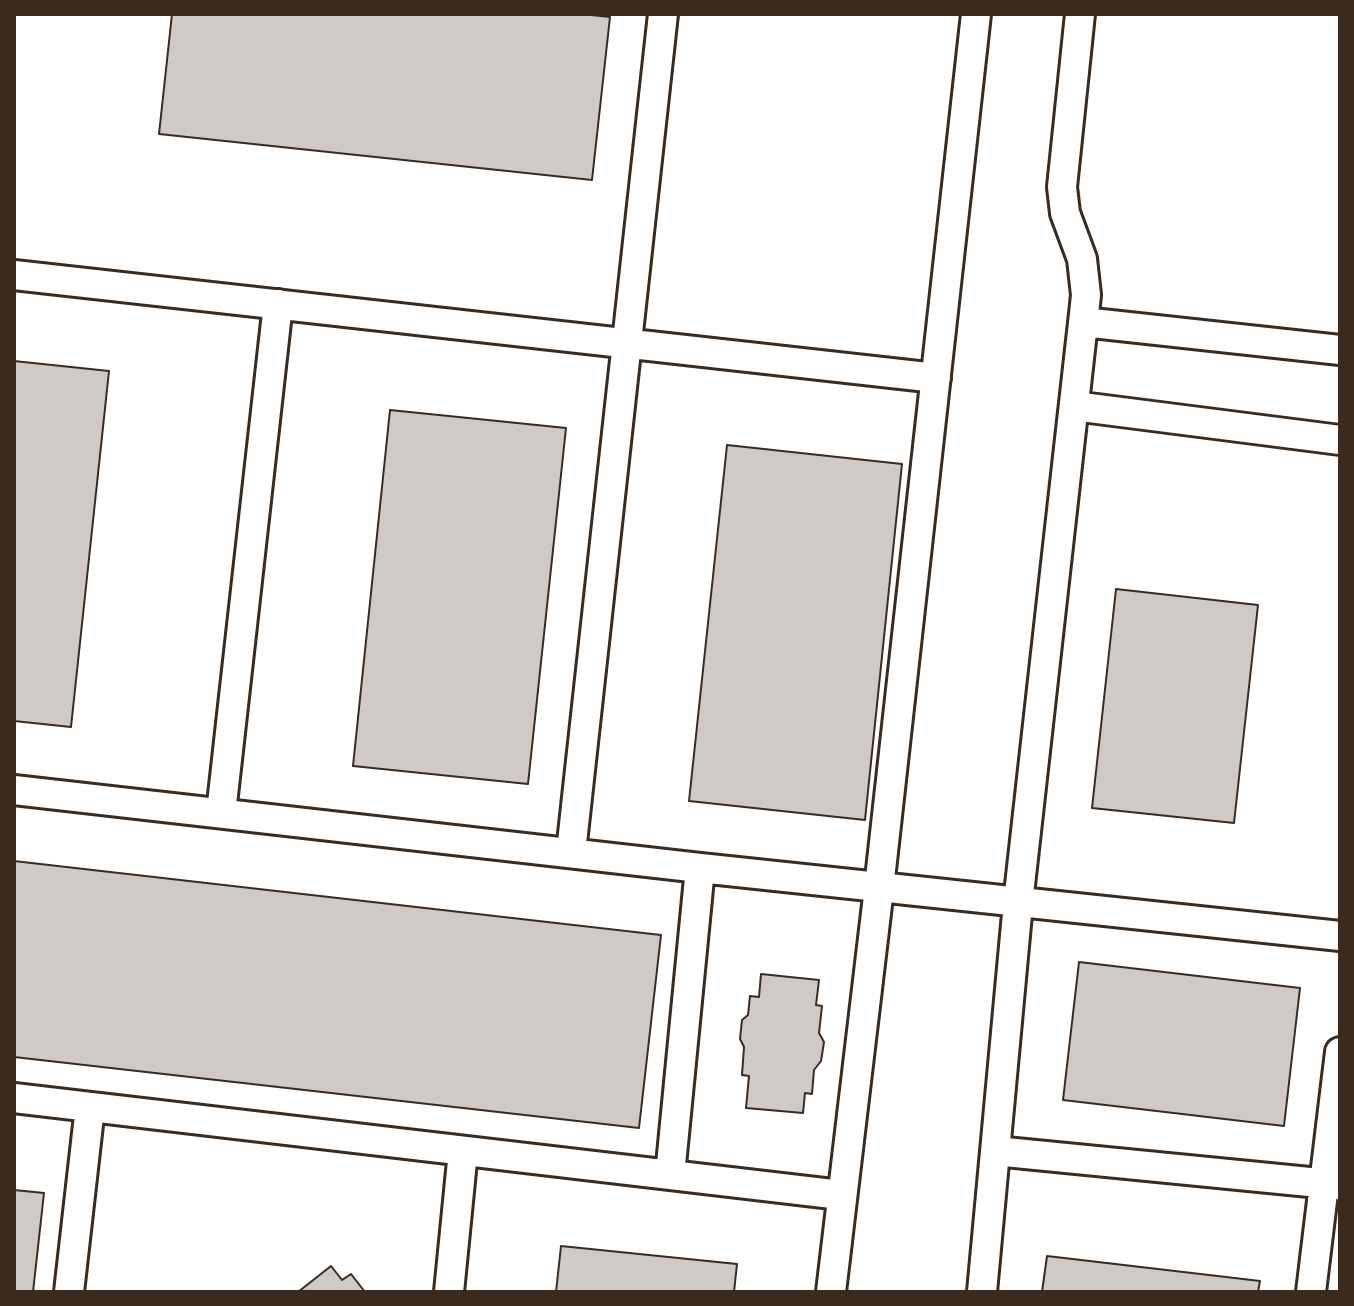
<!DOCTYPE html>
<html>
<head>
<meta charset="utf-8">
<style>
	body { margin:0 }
	#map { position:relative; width:1354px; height:1306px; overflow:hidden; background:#fff; font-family:"Shantell Sans",sans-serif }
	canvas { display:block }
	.frame { position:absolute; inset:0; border:16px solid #3b2a1e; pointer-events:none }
</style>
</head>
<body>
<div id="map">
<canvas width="1354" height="1306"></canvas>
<div class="frame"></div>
</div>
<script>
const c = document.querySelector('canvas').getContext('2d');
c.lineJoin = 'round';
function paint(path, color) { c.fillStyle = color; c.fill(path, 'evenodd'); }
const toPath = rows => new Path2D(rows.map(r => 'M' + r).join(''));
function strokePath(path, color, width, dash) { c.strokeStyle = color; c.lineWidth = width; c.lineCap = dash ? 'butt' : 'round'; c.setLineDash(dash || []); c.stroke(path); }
const building = toPath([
	[172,14,582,14,610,17,592,180,159,134,172,14],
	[14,361,109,371,71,727,14,721,14,361],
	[390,410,566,428,528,784,353,766,390,410],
	[727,445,902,464,865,820,689,801,727,445],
	[1116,589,1258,605,1234,823,1092,808,1116,589],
	[14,861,661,935,639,1128,14,1057,14,861],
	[1079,962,1300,988,1284,1126,1063,1100,1079,962],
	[761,974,819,980,816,1005,822,1006,819,1033,824,1042,821,1061,814,1070,812,1094,805,1093,803,1113,746,1108,749,1076,742,1075,744,1047,740,1039,742,1020,748,1015,750,996,759,997,761,974],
	[14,1190,44,1193,33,1292,14,1292,14,1190],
	[561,1246,737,1264,734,1292,556,1292,561,1246],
	[1047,1256,1260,1281,1258,1292,1042,1292,1047,1256],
	[331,1266,342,1280,351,1274,365,1292,298,1292,331,1266]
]);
const minor = toPath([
	[14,275,936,378],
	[1083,322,1340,350],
	[1074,406,1340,440],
	[14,790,700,868,1340,936],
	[221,813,278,304],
	[571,852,663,14],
	[14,1098,841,1195],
	[995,1151,1340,1185],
	[670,1175,700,868],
	[69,1292,90,1107],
	[449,1292,463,1151],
	[831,1292,879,888,976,14],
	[982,1292,1018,903,1084,314,1086,295,1082,259,1065,213,1062,187,1080,14],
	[1311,1292,1340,1052]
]);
paint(building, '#cfcac7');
strokePath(building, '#3b2a1e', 2);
strokePath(minor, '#3b2a1e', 34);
strokePath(minor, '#fff', 28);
</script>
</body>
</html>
